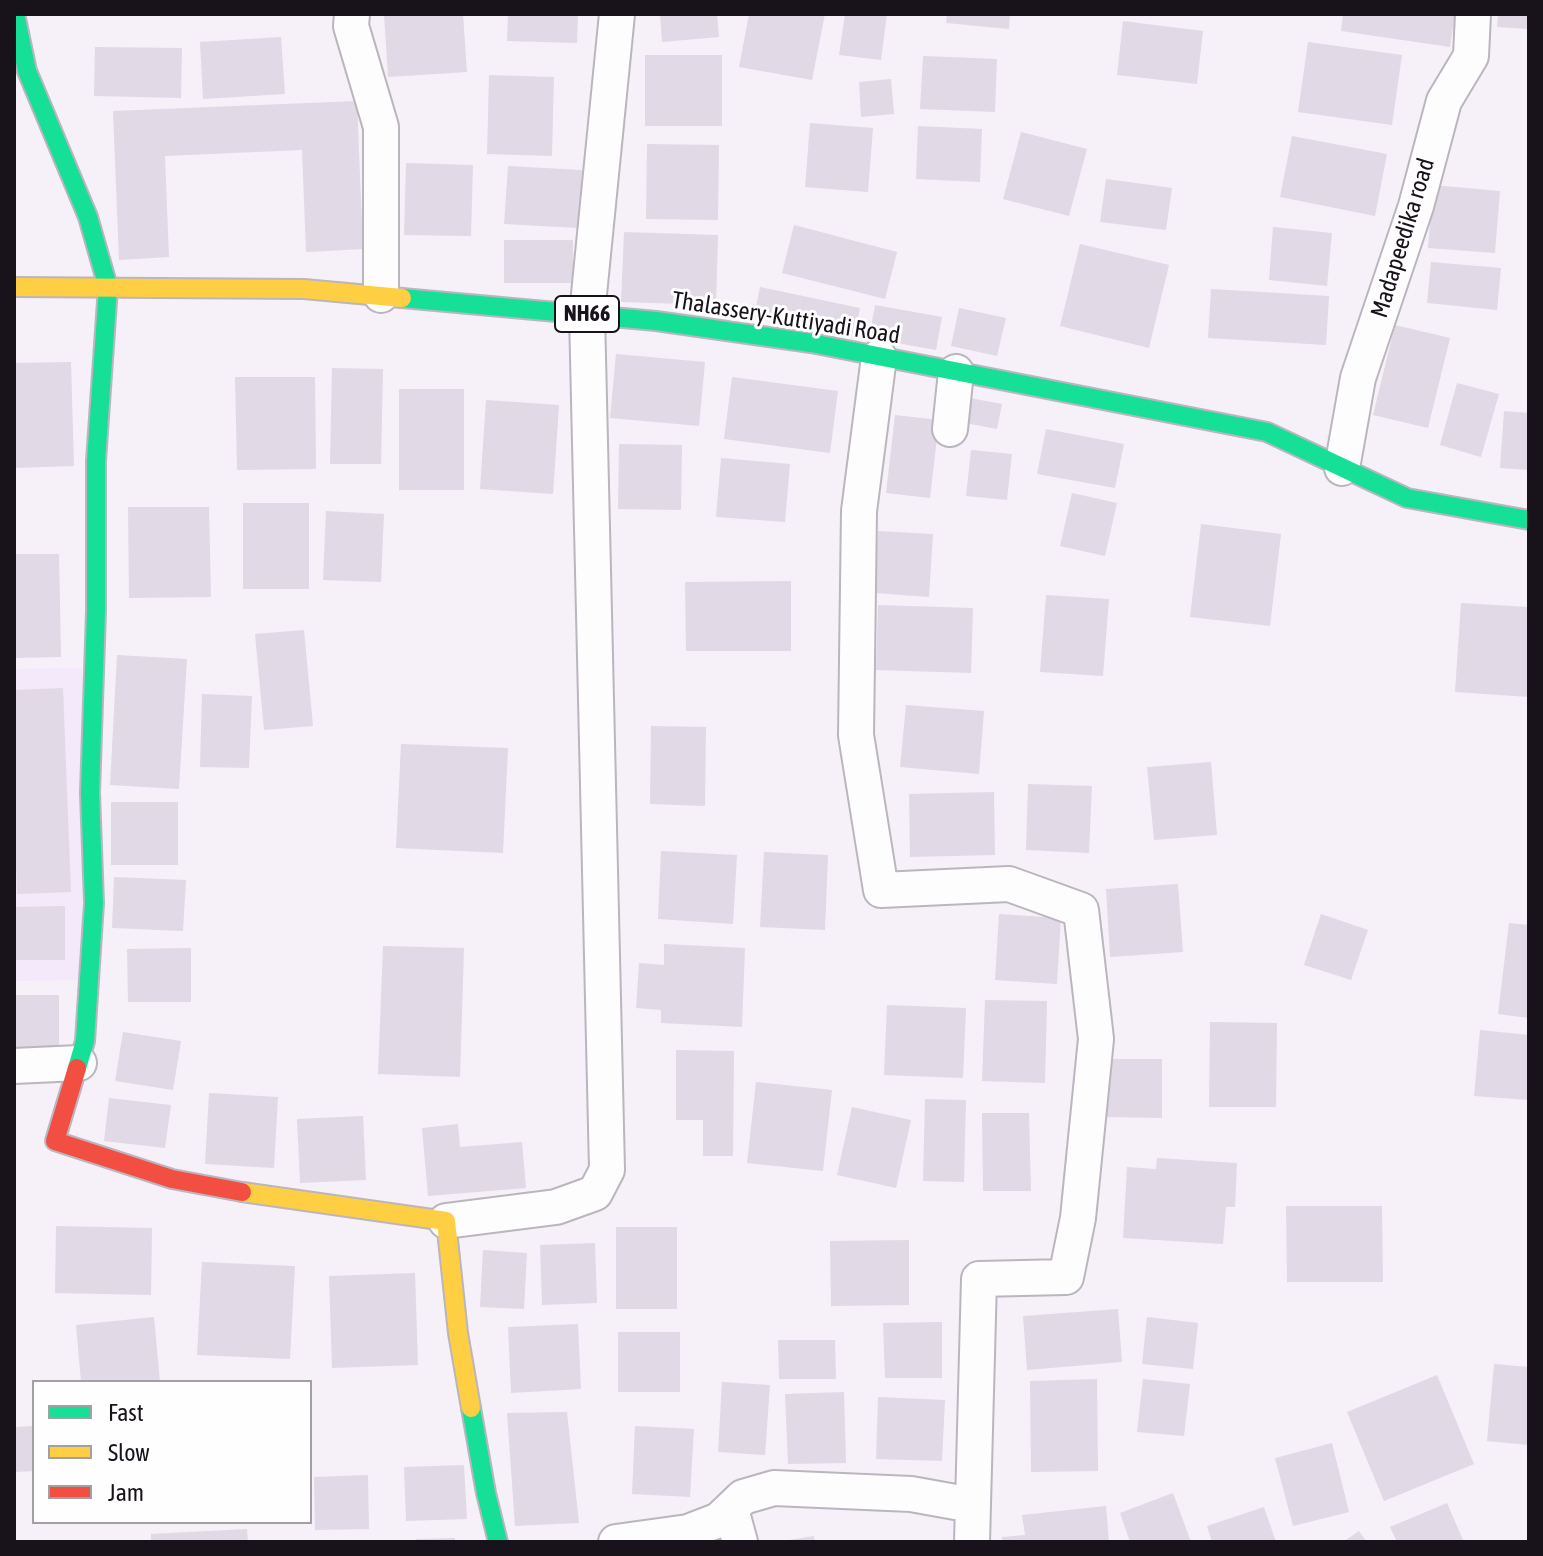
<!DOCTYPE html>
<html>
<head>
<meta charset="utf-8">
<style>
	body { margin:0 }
	#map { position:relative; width:1543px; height:1556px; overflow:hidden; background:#f6f0f9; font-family:"Asap Condensed",sans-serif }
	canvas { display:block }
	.frame { position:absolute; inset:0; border:16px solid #18121b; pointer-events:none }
	.legend { position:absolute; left:32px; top:1380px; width:280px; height:144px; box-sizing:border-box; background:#fefefe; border:2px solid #a2a0a3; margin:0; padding:10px 14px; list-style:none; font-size:24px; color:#18121b }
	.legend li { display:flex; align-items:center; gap:16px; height:40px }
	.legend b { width:40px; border:2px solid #a2a0a3 }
</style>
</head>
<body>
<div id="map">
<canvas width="1543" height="1556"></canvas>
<div class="frame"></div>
<ul class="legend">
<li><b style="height:10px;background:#16e098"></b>Fast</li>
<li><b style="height:10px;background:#ffcf43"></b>Slow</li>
<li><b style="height:10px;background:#f24e42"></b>Jam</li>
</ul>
</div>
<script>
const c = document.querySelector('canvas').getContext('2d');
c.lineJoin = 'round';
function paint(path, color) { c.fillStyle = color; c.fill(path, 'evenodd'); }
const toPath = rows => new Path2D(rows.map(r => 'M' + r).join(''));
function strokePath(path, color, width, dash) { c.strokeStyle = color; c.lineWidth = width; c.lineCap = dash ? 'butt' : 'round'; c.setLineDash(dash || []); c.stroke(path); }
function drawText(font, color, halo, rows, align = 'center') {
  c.font = font + ' "Asap Condensed",sans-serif'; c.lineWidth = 6; c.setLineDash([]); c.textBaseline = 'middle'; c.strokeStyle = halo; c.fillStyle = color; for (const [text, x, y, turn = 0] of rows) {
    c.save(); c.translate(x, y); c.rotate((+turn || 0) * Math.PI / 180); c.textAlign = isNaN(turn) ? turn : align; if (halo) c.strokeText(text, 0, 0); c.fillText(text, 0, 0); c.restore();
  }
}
const built = toPath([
	[82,668,82,980,14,981,14,669]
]);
const building = toPath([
	[384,14,463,14,467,72,388,77],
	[508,14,578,14,577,43,507,41],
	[660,14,717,14,719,37,662,42],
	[749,14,825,14,812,80,739,67],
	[845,14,887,14,881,60,839,55],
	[947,14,1010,14,1009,29,946,23],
	[1343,14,1455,14,1450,47,1341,31],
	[1498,14,1529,14,1529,29,1497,27],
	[1123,21,1203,31,1197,84,1117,75],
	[281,37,285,94,203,99,200,42],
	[1308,42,1402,55,1392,125,1298,112],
	[95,47,182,48,181,98,94,96],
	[645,55,722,55,722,126,645,126],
	[923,56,997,59,995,112,920,109],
	[489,75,554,77,552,156,487,154],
	[891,79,894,114,861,117,859,82],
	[357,101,363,249,306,252,302,150,165,156,169,257,119,260,113,111],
	[810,123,873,128,868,192,805,187],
	[918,126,982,129,980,182,916,179],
	[1021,132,1087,149,1069,216,1003,199],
	[1292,136,1387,154,1375,216,1280,197],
	[647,144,719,145,718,220,646,219],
	[406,163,473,165,471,236,404,235],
	[508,166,582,170,579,228,504,224],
	[1106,179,1172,188,1166,230,1100,222],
	[1433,185,1500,191,1495,253,1428,248],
	[794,225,897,252,885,299,782,273],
	[1273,227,1332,233,1327,286,1269,280],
	[624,232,718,235,716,305,621,302],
	[504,240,573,240,573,283,504,283],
	[1080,244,1169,265,1149,348,1060,326],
	[1431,262,1501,268,1497,310,1427,303],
	[760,287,860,308,854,337,754,317],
	[1211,289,1329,296,1326,345,1208,338],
	[875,305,942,317,936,350,869,338],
	[959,308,1006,318,997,356,951,346],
	[1395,325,1450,338,1428,428,1373,415],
	[616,354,705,362,699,426,610,418],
	[71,362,74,466,14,468,14,363],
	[332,368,383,369,381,464,330,464],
	[235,377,315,377,316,469,237,470],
	[732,377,838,391,830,453,724,439],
	[1457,383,1499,394,1481,457,1440,445],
	[399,389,464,389,464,490,399,490],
	[965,397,1002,404,997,429,960,422],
	[486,400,559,405,553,494,480,489],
	[1504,411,1529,413,1529,470,1500,468],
	[895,415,939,420,930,498,886,493],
	[1046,429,1124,444,1115,488,1037,474],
	[619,444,682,445,681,510,618,509],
	[971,450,1012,454,1007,500,966,496],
	[721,458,790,464,785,522,716,517],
	[1072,493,1117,503,1105,556,1060,546],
	[243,503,309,503,309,589,243,589],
	[128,507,209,507,211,597,129,598],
	[326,511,384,514,381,582,323,580],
	[1201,524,1281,534,1270,626,1190,617],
	[878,531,933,534,929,597,874,593],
	[14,554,59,554,61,657,14,658],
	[791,581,791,651,686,651,685,582],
	[1046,595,1109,599,1103,676,1040,672],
	[1461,603,1529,607,1529,697,1455,692],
	[878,605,973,608,971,673,876,670],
	[304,630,313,726,264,730,255,634],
	[117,655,187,659,179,789,110,785],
	[63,688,71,892,17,894,14,811,14,690],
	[202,694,252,696,249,768,200,767],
	[906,705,984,711,979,774,900,767],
	[651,726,706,727,705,806,650,804],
	[401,744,508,748,503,853,396,848],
	[1211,762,1217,835,1154,840,1147,767],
	[1028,784,1092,786,1089,853,1026,850],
	[994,792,995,855,910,857,909,794],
	[111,802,178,802,178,865,111,865],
	[661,851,737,855,733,924,658,919],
	[764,852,828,855,825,930,760,927],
	[114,877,186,880,183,931,112,928],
	[1178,884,1183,952,1110,957,1106,889],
	[65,906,65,960,14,960,14,907],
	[999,914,1061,918,1057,984,995,980],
	[1321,914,1368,930,1351,980,1304,965],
	[1509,923,1529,925,1529,1018,1498,1014],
	[664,944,745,948,742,1027,661,1023,661,1010,636,1008,639,963,664,965],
	[383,946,464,948,460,1077,378,1074],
	[191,948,191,1002,128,1002,127,949],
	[14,995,59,995,59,1053,14,1054],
	[985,1000,1047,1001,1045,1083,982,1081],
	[887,1005,966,1008,963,1078,884,1075],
	[1210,1022,1277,1023,1276,1107,1209,1107],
	[1480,1030,1529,1035,1529,1100,1474,1096],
	[123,1032,181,1041,173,1090,115,1081],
	[676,1050,734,1051,733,1156,703,1156,703,1120,676,1120],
	[1106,1059,1162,1059,1162,1118,1105,1117],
	[756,1082,832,1090,823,1171,747,1163],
	[209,1093,278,1097,274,1168,205,1164],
	[109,1098,171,1105,165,1148,104,1141],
	[925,1099,966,1100,964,1182,923,1181],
	[852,1107,911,1120,896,1188,837,1175],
	[982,1113,1029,1113,1031,1191,983,1191],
	[363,1116,366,1180,300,1183,297,1119],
	[458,1124,460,1147,522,1142,526,1188,428,1196,422,1128],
	[1157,1158,1237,1163,1235,1207,1226,1207,1223,1244,1123,1238,1127,1167,1156,1169],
	[1286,1206,1382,1206,1383,1282,1287,1282],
	[56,1226,152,1228,151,1295,55,1293],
	[616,1227,677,1227,677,1309,616,1309],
	[909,1240,909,1305,831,1306,830,1241],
	[595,1243,597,1303,542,1305,540,1245],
	[483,1250,527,1253,524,1309,480,1307],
	[202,1262,295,1266,290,1359,197,1355],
	[415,1273,418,1365,332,1368,329,1276],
	[1118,1309,1122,1362,1027,1370,1023,1316],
	[154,1317,160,1382,81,1382,76,1325],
	[1147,1317,1198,1323,1193,1369,1142,1364],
	[942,1322,942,1378,885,1378,883,1323],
	[578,1324,581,1389,511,1393,508,1327],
	[618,1332,680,1332,680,1392,618,1392],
	[778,1340,835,1340,836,1379,779,1379],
	[1494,1364,1529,1367,1529,1445,1487,1441],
	[1437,1375,1474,1464,1384,1501,1347,1412],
	[1097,1379,1098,1471,1031,1472,1030,1381],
	[1143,1379,1190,1384,1184,1436,1137,1432],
	[722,1382,770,1385,765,1455,718,1452],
	[844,1392,846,1463,788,1464,785,1394],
	[878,1397,945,1400,942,1461,876,1459],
	[567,1412,579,1523,515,1526,507,1413],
	[34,1426,34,1471,14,1472,14,1427],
	[635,1426,694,1429,690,1497,632,1494],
	[1332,1443,1349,1512,1293,1526,1275,1458],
	[464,1465,467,1519,406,1521,404,1467],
	[368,1475,369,1529,315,1530,314,1477],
	[1173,1493,1191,1542,1130,1542,1120,1513],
	[1447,1503,1464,1542,1397,1542,1390,1527],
	[1106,1506,1109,1542,1002,1542,1002,1537,1025,1535,1022,1515],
	[1264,1507,1276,1542,1212,1542,1207,1526],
	[247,1529,248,1542,151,1542,151,1534],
	[1359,1531,1367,1542,1343,1542],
	[814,1536,815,1542,789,1542,789,1540],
	[455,1538,455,1542,416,1542,416,1539]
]);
const street = toPath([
	[352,14,351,26,381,127,381,295],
	[879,357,859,511,856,735,881,890,1009,884,1081,910,1096,1039,1078,1218,1066,1277,979,1279,972,1542],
	[950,429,956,372],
	[1342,468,1358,378,1416,206,1444,101,1471,56,1473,14],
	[14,1066,79,1063],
	[446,1221,556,1207,595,1193,607,1170,587,314,617,14],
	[731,1509,740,1542],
	[616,1542,688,1532,719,1520,743,1497,774,1488,911,1494,972,1505]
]);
const fast = toPath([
	[15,14,27,71,88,217,108,287,96,461,96,611,90,793,94,903,85,1041,77,1068],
	[402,298,656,321,811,343,1267,432,1407,498,1529,520],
	[471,1408,486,1493,498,1542]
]);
const slow = toPath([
	[14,287,304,289,402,298],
	[242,1192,446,1221,458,1333,471,1408]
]);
const jam = toPath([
	[77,1068,55,1141,172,1179,242,1192]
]);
const shields = [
	[587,314,64]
];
const shieldNames = [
	["NH66",587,314]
];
const streetNames = [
	["Madapeedika road",1403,238,-73],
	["Thalassery-Kuttiyadi Road",786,318,9]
];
paint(built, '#f4e8fb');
paint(building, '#e1d9e5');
strokePath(street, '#bbb5be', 38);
strokePath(fast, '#bbb5be', 22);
strokePath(slow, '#bbb5be', 22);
strokePath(jam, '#bbb5be', 22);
strokePath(street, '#fefdfe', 34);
strokePath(fast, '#16e098', 18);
strokePath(slow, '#ffcf43', 18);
strokePath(jam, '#f24e42', 18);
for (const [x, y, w] of shields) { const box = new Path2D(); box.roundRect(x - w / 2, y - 18, w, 36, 6); c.fillStyle = '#fefefe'; c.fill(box); strokePath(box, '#18121b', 2); }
drawText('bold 22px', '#18121b', null, shieldNames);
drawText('24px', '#18121b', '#fefefe', streetNames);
</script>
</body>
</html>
